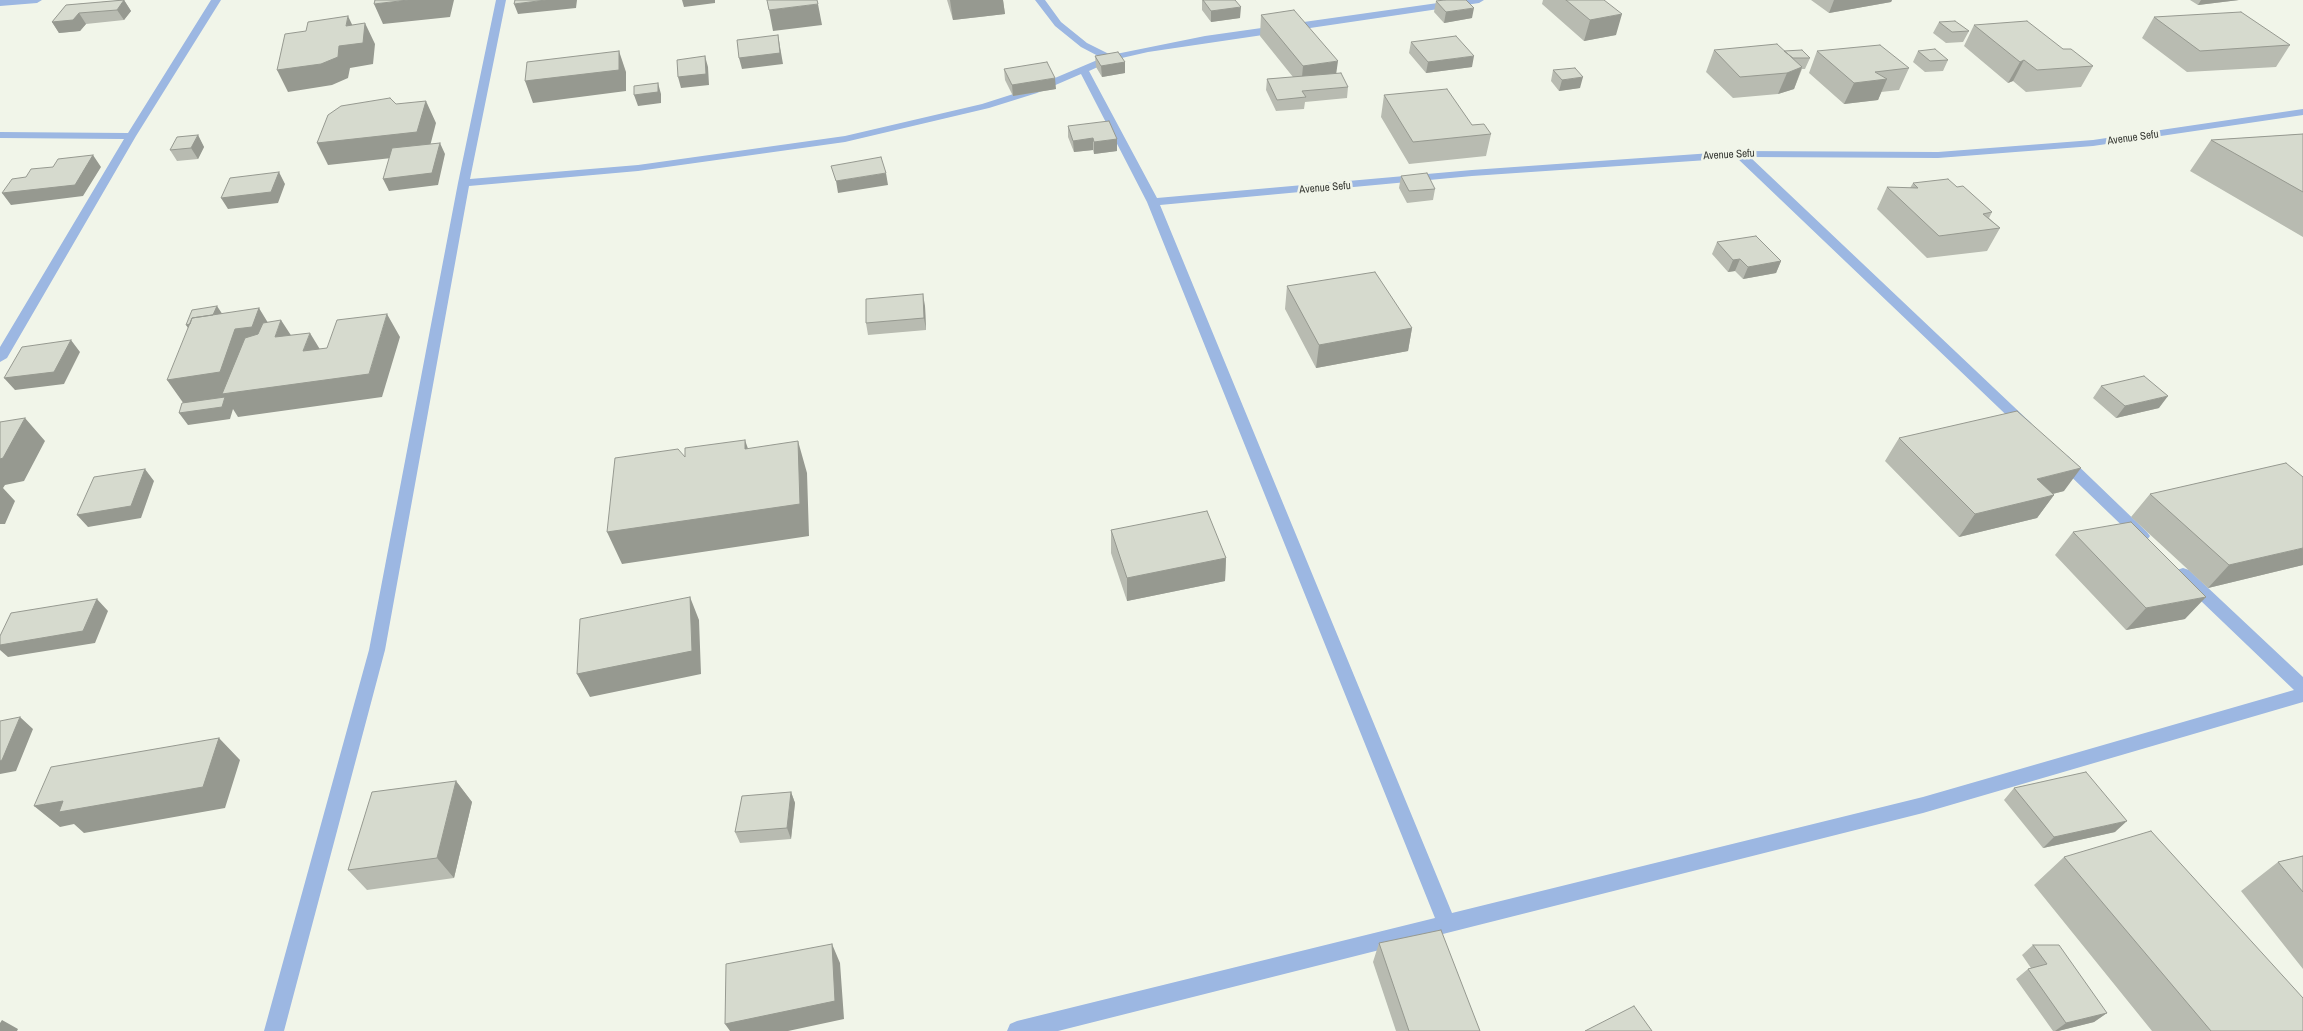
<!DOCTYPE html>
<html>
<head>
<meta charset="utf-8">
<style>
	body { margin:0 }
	canvas { display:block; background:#f1f5e9 }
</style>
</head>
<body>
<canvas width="2303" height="1031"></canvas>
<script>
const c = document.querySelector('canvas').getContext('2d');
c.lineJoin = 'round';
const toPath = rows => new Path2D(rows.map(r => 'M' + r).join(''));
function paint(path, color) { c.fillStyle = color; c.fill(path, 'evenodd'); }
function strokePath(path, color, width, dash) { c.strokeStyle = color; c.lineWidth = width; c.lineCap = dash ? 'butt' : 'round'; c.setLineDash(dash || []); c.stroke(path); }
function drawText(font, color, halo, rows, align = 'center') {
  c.font = font + ' "Archivo Narrow",sans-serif'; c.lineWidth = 5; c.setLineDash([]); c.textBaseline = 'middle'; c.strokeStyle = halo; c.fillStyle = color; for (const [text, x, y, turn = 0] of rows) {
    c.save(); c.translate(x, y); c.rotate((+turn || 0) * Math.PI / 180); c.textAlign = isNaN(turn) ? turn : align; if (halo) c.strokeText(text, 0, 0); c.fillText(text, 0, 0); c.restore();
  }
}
const minor = toPath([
	[0,0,42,0,37,3,0,6,0,0],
	[211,0,221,0,136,136,7,358,0,362,0,347,124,139,0,138,0,132,128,133,211,0],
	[496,0,506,0,470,179,638,165,845,136,982,104,1029,89,1102,58,1081,47,1055,26,1035,0,1045,0,1061,22,1087,43,1111,55,1205,36,1459,0,1484,0,1479,3,1148,52,1113,60,1089,71,1157,198,1472,170,1740,151,1938,152,2093,140,2303,109,2303,115,2093,146,1938,158,1750,157,2031,423,2033,426,2031,429,2026,431,2021,429,1737,158,1472,176,1160,205,1452,913,1923,797,2294,690,2177,578,2175,574,2177,570,2183,568,2189,570,2303,677,2303,702,1923,813,1058,1031,1007,1031,1010,1024,1017,1021,1435,918,1147,202,1081,74,1037,93,989,108,845,142,638,171,469,186,385,650,284,1031,264,1031,369,650,458,183,496,0],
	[2063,455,2068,456,2147,532,2150,536,2147,540,2142,542,2137,540,2058,464,2056,460,2058,456,2063,455]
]);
const wall = toPath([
	[124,0,131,11,124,20,86,24,80,31,59,33,52,22,66,5],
	[947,0,1003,0,1005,14,953,20],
	[1202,0,1235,0,1240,18,1211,22,1202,10],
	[1543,0,1604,0,1616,35,1584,41,1542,4],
	[1811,0,1892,0,1891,2,1829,13],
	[2190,0,2239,0,2198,5],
	[1436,1,1472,18,1444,23,1434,12],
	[1261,15,1336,73,1348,87,1347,98,1305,102,1304,109,1276,111,1266,90,1267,79,1293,77,1260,36],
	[2154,17,2290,45,2276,67,2187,72,2142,38],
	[1939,22,1969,31,1963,42,1946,43,1933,33],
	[1974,25,2063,49,2093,66,2081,87,2026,92,2013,81,2008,83,1964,46],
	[1411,42,1472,67,1426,73,1409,53],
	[1714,50,1784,51,1810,58,1805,69,1802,69,1794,89,1778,94,1733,98,1706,72],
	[1817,51,1909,68,1899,90,1881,92,1878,100,1844,104,1809,73],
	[1918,51,1948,60,1943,71,1925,72,1913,62],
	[1095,56,1125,62,1125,73,1102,77,1096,67],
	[1004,69,1056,89,1013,96,1005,80],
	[1553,70,1580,88,1559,91,1551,81],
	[1384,95,1472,125,1491,134,1486,156,1409,164,1381,117],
	[1068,126,1117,139,1117,151,1094,154,1093,150,1074,152,1068,137],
	[2303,134,2303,237,2190,171,2211,140],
	[198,135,204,147,198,159,177,161,170,150],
	[1401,176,1435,189,1433,200,1407,203,1399,188],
	[1913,183,1957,187,1992,212,1989,218,2000,228,1987,251,1927,258,1877,209,1887,187,1910,188],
	[1717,242,1781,261,1776,273,1743,279,1735,271,1728,272,1712,254],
	[1287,286,1412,328,1408,351,1316,368,1285,309],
	[925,306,926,330,868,335,866,323],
	[2101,386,2159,408,2116,418,2093,398],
	[1899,438,2064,491,2053,494,2054,495,2037,518,1959,537,1885,461],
	[2150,494,2303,565,2208,588,2131,517],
	[1111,530,1226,558,1225,581,1127,601,1111,553],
	[2073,532,2185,619,2126,630,2055,555],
	[456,781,472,802,454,878,367,890,348,870],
	[2014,788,2115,832,2043,848,2004,800],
	[791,792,795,803,791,839,740,843,735,832],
	[2303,856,2303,969,2241,891,2278,862],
	[2064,857,2303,1031,2152,1031,2034,885],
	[1379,943,1480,1031,1396,1031,1373,962],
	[2033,945,2107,1013,2094,1022,2058,1031,2053,1031,2016,979,2028,969,2031,968,2022,955]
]);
const shadedWall = toPath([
	[124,0,131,11,124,20,117,10],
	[408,0,454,0,450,17,383,24,374,4],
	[546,0,577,0,576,8,518,14,514,4],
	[682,0,715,0,715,3,684,7],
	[950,0,1003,0,1005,14,953,20],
	[1834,0,1892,0,1891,2,1829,13],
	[2201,0,2239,0,2198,5],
	[818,4,822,25,773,31,769,10],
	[1241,7,1240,18,1211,22,1211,11],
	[1474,8,1472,18,1444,23,1446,12],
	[79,13,86,24,80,31,59,33,52,22],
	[1622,14,1616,35,1584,41,1590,20],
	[348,16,358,37,365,23,375,44,373,64,350,68,348,78,332,85,288,92,277,70,346,26],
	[778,35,783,64,742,69,739,58],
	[619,51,626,72,626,91,533,103,525,81],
	[705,56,708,67,709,85,681,88,678,77],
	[1474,56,1472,67,1426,73,1428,62],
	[2024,60,2013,81,2008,83,2020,62],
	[1338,61,1335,82,1301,88,1303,66],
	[1125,62,1125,73,1102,77,1101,66],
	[1802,67,1794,89,1778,94,1787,73],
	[1583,77,1580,88,1559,91,1562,80],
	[1055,78,1056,89,1013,96,1012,85],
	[1887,79,1878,100,1844,104,1854,83],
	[658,83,661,94,661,103,638,106,634,95],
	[426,101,436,123,428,154,328,165,317,143],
	[198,135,204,147,198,159,191,148],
	[1093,138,1093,150,1074,152,1073,141],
	[1117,139,1117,151,1094,154,1094,142],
	[440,143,445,154,438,185,389,191,383,179],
	[93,155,101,167,83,196,11,205,2,193],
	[279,172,285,184,278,203,228,209,221,198],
	[886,173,888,185,838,193,836,181],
	[1740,259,1735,271,1728,272,1733,260],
	[1781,261,1776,273,1743,279,1748,267],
	[923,294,925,306,926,330,924,318],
	[217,306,225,318,194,337,186,325],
	[259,308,273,331,267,350,369,374,387,314,400,337,382,397,238,417,233,409,230,419,188,425,179,413,184,404,167,380,235,329],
	[281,320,296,343,275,337],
	[1412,328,1408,351,1316,368,1319,345],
	[310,333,324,356,303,351],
	[71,340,80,352,64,384,15,390,4,378],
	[2168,396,2159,408,2116,418,2125,406],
	[25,418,45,441,24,481,5,485,3,488,15,501,5,524,0,524,0,459],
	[745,440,756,472,745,449],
	[798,441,807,473,809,536,622,564,607,532],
	[2081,468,2064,491,2020,502,2037,479],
	[145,469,154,481,141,518,88,527,77,515],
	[2054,495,2037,518,1959,537,1975,514],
	[2303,548,2303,565,2208,588,2229,565],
	[1226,558,1225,581,1127,601,1127,578],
	[690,597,699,620,701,674,590,697,577,674],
	[2206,597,2185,619,2126,630,2146,608],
	[97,599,108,611,95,643,8,657,0,650,0,645],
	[20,717,33,729,16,771,0,774,0,761],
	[219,738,240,760,225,808,84,833,74,824,60,827,34,806],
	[456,781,472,802,454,878,437,858],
	[791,792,795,803,791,839,787,828],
	[2127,821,2115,832,2043,848,2054,837],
	[832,944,840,963,844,1019,788,1031,730,1031,725,1024],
	[2107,1013,2094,1022,2058,1031,2055,1031,2066,1023],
	[2,1020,18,1029,17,1031,0,1031,0,1023]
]);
const building = toPath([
	[124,0,117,10,79,13,73,20,52,22,66,5,124,0],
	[375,0,408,0,374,4,375,0],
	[515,0,546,0,514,4,515,0],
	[767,0,817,0,818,4,769,10,767,0],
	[1203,0,1235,0,1241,7,1211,11,1203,0],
	[1445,0,1466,0,1474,8,1446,12,1436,1,1445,0],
	[1566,0,1604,0,1622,14,1590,20,1566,0],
	[1294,10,1338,61,1303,66,1261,15,1294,10],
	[2241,12,2290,45,2200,51,2154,17,2241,12],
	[348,16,346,26,365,23,363,43,339,46,338,57,321,64,277,70,285,34,306,31,308,22,348,16],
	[1955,21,1969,31,1952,32,1939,22,1955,21],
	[2027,21,2063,49,2071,49,2093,66,2037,70,2024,60,2020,62,1974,25,2027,21],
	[778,35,780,53,739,58,737,40,778,35],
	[1456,36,1474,56,1428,62,1411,42,1456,36],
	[1777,44,1802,67,1787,73,1740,77,1714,50,1777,44],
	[1880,45,1909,68,1875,72,1887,79,1854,83,1817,51,1880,45],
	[1935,49,1948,60,1930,61,1918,51,1935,49],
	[1802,50,1810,58,1793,58,1784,51,1802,50],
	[619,51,619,70,525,81,527,62,619,51],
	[1118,52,1125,62,1101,66,1095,56,1118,52],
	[705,56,706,74,678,77,677,60,705,56],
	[1047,62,1055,78,1012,85,1004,69,1047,62],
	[1575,68,1583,77,1562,80,1553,70,1575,68],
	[1341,73,1348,87,1302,91,1306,97,1277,100,1267,79,1341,73],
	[658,83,658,92,634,95,634,86,658,83],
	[1447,89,1472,125,1484,124,1491,134,1413,142,1384,95,1447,89],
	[390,98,396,104,426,101,417,132,317,143,328,115,341,106,390,98],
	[1109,121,1117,139,1094,142,1093,138,1073,141,1068,126,1109,121],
	[2303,134,2303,192,2211,140,2303,134],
	[198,135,191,148,170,150,177,137,198,135],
	[440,143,432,173,383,179,392,148,440,143],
	[93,155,75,185,2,193,12,179,26,177,31,169,53,167,58,159,93,155],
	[881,157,886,173,836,181,831,166,881,157],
	[279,172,271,192,221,198,230,178,279,172],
	[1427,173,1435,189,1409,191,1401,176,1427,173],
	[1948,179,1957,187,1963,186,1992,212,1983,214,2000,228,1939,236,1887,187,1918,188,1913,183,1948,179],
	[1756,236,1781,261,1748,267,1740,259,1733,260,1717,242,1756,236],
	[1375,272,1412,328,1319,345,1287,286,1375,272],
	[923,294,924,318,866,323,866,299,923,294],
	[217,306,213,315,192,318,190,324,186,325,192,310,217,306],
	[259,308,252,327,235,329,220,372,167,380,192,318,259,308],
	[387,314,369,374,222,394,245,338,258,334,263,323,281,320,275,337,310,333,303,351,327,348,337,320,387,314],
	[71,340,54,372,4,378,22,347,71,340],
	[2144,376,2168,396,2125,406,2101,386,2144,376],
	[225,397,222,407,179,413,182,403,225,397],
	[2017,411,2081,468,2037,479,2054,495,1975,514,1899,438,2017,411],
	[25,418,3,458,0,459,0,422,25,418],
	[745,440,745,449,798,441,800,504,607,532,615,458,678,449,685,457,685,448,745,440],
	[2286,463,2303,477,2303,548,2229,565,2150,494,2286,463],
	[145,469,131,506,77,515,94,477,145,469],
	[1207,511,1226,558,1127,578,1111,530,1207,511],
	[2131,522,2206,597,2146,608,2073,532,2131,522],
	[690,597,692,651,577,674,580,619,690,597],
	[97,599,83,631,0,645,0,636,11,613,97,599],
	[20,717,2,760,0,761,0,721,20,717],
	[219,738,203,787,59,812,63,801,34,806,51,767,219,738],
	[2086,772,2127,821,2054,837,2014,788,2086,772],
	[456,781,437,858,348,870,372,792,456,781],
	[791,792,787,828,735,832,742,796,791,792],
	[2151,831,2303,998,2303,1031,2211,1031,2064,857,2151,831],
	[2303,856,2303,892,2278,862,2303,856],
	[1441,930,1480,1031,1409,1031,1379,943,1441,930],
	[832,944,835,1001,725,1024,726,964,832,944],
	[2033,945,2059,945,2107,1013,2066,1023,2028,969,2047,964,2033,945],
	[1634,1006,1652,1031,1585,1031,1634,1006]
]);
const farStreetnames = [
	["Avenue Sefu",2133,138,-8],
	["Avenue Sefu",1729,155,-3],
	["Avenue Sefu",1325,188,-5]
];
paint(minor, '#9cb7e2');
paint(wall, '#b8bbb1');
paint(shadedWall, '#969990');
paint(building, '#d6dace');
strokePath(building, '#969990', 1);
drawText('11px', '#383a35', '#f1f5e9', farStreetnames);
</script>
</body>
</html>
